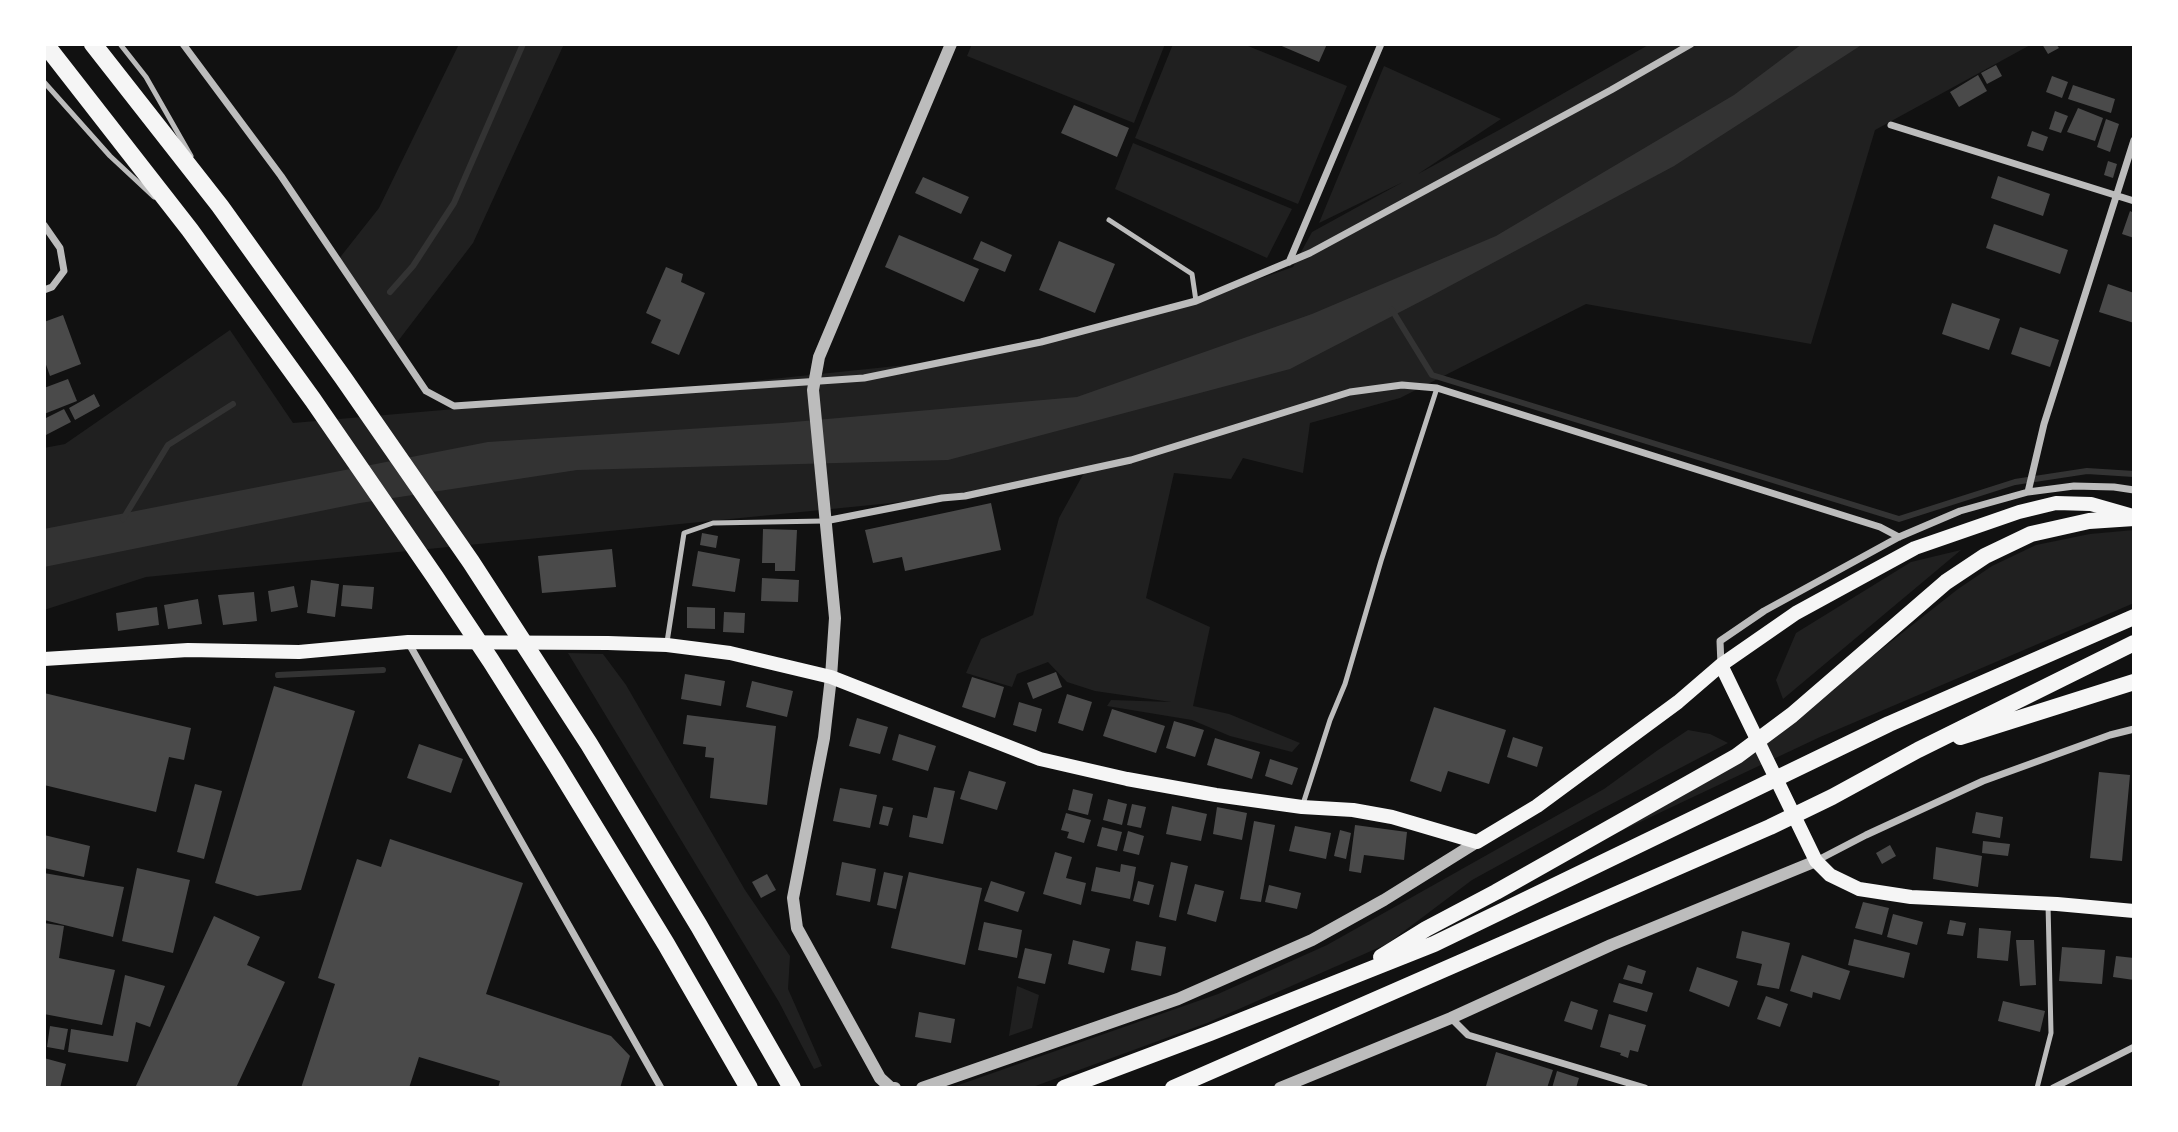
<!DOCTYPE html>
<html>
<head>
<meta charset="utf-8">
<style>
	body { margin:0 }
	#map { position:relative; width:2178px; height:1132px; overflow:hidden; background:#111; font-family:"Roboto Condensed",sans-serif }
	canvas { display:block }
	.frame { position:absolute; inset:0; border:46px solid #fff; pointer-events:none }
</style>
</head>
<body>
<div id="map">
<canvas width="2178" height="1132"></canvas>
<div class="frame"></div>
</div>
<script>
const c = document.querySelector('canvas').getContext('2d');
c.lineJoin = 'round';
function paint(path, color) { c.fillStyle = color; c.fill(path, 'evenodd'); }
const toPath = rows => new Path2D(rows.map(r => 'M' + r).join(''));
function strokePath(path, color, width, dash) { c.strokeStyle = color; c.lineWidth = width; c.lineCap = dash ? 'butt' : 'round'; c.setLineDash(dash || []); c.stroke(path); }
const green = toPath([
	[459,44,564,44,473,243,395,345,338,260,379,208],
	[972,44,1165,44,1134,123,967,56],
	[1173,44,1243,44,1347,86,1298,204,1135,138],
	[1650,44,2032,44,1875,130,1811,344,1586,304,1400,398,1310,423,1303,473,1243,458,1231,479,1174,473,1146,598,1210,627,1193,706,1229,714,1300,743,1292,752,1230,736,1192,720,1107,706,1111,700,1171,702,1095,691,1067,682,1048,662,1017,674,1012,687,966,673,981,639,1033,615,1059,518,1085,471,942,498,146,577,44,610,44,448,65,444,230,330,293,423,628,394,954,360,1196,301,1293,267,1312,232,1403,182,1319,223,1384,66,1501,119,1418,174,1499,130],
	[1133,143,1292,209,1267,258,1115,189],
	[2134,530,2134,603,1820,737,1583,849,1684,795,1792,715,1845,678,1958,589,1992,566,2036,545,2090,534],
	[1961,550,1783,699,1776,680,1796,633,1911,562],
	[568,653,603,654,626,685,745,890,790,956,788,989,822,1066,814,1069,779,1002],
	[1688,730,1710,734,1728,743,1594,813,1472,880,1387,944,1207,1023,1030,1088,950,1088,1218,994,1327,945,1604,789,1658,750],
	[1017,986,1039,995,1032,1028,1009,1036]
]);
const water = toPath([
	[1802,44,1863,44,1674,166,1431,296,1290,369,948,460,577,470,360,503,44,567,44,529,488,442,782,423,1077,397,1312,314,1496,236,1734,95]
]);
const stream = toPath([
	[390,292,413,266,454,203,523,44],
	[1392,310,1432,375,1899,519,2015,482,2087,471,2134,474],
	[123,519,168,445,233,404],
	[278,675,383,670]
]);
const building = toPath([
	[1277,44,1327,44,1319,62],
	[2042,44,2056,44,2059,48,2048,54],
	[1996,65,2002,76,1987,84,1981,73],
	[1978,75,1987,91,1959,107,1950,92],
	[2052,76,2068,82,2062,98,2046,92],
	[2073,85,2115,99,2111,113,2068,99],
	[1074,105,1129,128,1117,157,1061,133],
	[2078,108,2103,118,2095,141,2067,132],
	[2055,111,2068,116,2061,133,2049,129],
	[2106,119,2119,124,2110,152,2097,147],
	[2032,131,2048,137,2043,151,2027,146],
	[2108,161,2117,164,2113,178,2104,175],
	[1998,176,2050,194,2043,216,1991,198],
	[923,177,969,197,961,214,915,193],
	[2130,211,2134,213,2134,238,2122,234],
	[1994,224,2068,250,2060,274,1986,248],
	[899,235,979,269,964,302,885,267],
	[981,241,1012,255,1005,272,973,259],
	[1059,241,1115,264,1095,313,1039,290],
	[666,267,683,274,681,282,705,293,679,355,651,343,661,320,646,313],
	[2108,284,2134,293,2134,323,2099,312],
	[1952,303,2000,319,1989,350,1942,334],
	[63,315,81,364,50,376,44,359,44,322],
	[2020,327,2059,340,2050,367,2011,354],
	[68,379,77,401,44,414,44,388],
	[94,394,100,406,75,420,69,408],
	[64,409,71,422,44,436,44,419],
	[991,503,1001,550,905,571,902,557,873,563,865,530],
	[763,529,797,530,795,571,775,571,775,563,762,563],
	[702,533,718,536,716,548,700,545],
	[612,549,616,587,542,593,538,556],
	[698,551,740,559,735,592,692,586],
	[762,578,799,580,798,602,761,601],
	[311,580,339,584,335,617,307,613],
	[343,585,374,587,372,609,341,606],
	[294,586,298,607,271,612,268,591],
	[254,592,257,621,223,625,218,595],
	[198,599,202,624,168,629,164,605],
	[157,607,159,625,118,631,116,613],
	[687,607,715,608,715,629,687,628],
	[724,612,745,613,744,633,723,632],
	[1056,672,1062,687,1033,699,1027,683],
	[685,674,725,681,721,706,681,699],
	[972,677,1004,687,995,718,962,707],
	[752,681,793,691,787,717,746,707],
	[274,686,355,711,301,890,257,896,215,883],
	[44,693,191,728,184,760,169,757,156,812,44,785],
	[1067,694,1092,702,1083,731,1058,723],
	[1019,702,1042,709,1036,732,1013,725],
	[1434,707,1506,730,1489,784,1448,771,1441,792,1410,781],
	[1112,709,1165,726,1156,753,1103,736],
	[687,715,776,726,767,805,710,798,714,758,705,757,706,747,683,744],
	[857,718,888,727,880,754,849,746],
	[1174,721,1204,730,1195,757,1166,748],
	[899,734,936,746,928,771,892,760],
	[1513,737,1543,747,1537,767,1507,757],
	[1215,738,1260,752,1252,779,1207,765],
	[419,744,463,759,451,793,407,778],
	[1270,759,1298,768,1292,785,1265,776],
	[969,771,1006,782,997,810,960,799],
	[2099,772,2130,775,2122,861,2090,858],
	[195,784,222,791,204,859,177,852],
	[934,787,955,791,943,844,909,837,913,815,927,818],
	[840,788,877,795,870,828,833,821],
	[1073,789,1093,794,1088,815,1068,810],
	[1108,799,1127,804,1122,825,1103,820],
	[1132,804,1146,807,1141,828,1127,825],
	[883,806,893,808,888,826,879,824],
	[1172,806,1207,814,1201,841,1166,834],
	[1217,807,1247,813,1242,840,1213,834],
	[1976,812,2003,817,2000,838,1972,833],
	[1066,813,1091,820,1084,843,1067,838,1069,832,1061,830],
	[1254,821,1275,825,1261,902,1240,899],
	[1355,825,1407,832,1404,860,1364,855,1361,873,1349,871],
	[1295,826,1331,833,1326,859,1289,851],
	[1102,827,1122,832,1117,851,1097,846],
	[1340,830,1351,833,1346,859,1334,856],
	[1128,831,1144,836,1139,855,1123,851],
	[44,835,90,846,84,877,44,868],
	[390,839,523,883,486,994,611,1036,630,1056,620,1088,498,1088,500,1081,419,1057,409,1088,301,1088,335,984,318,978,357,859,381,867],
	[1983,841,2010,844,2008,856,1982,853],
	[1890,845,1896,856,1882,864,1876,853],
	[1936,847,1982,856,1978,887,1933,879],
	[1055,852,1072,857,1066,878,1086,883,1081,905,1043,894],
	[842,862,876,869,870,902,836,895],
	[1171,862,1188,866,1176,921,1159,917],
	[1121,864,1136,867,1130,899,1091,891,1096,867,1120,872],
	[137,868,190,880,173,953,122,941],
	[884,872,903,876,896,909,877,905],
	[909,872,982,888,965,965,891,948],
	[44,873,124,887,113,937,44,920],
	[767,874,776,890,761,898,752,882],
	[991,881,1025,892,1018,912,984,901],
	[1138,881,1154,885,1149,905,1133,901],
	[1195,884,1224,891,1216,922,1187,914],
	[1269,885,1301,893,1297,909,1265,902],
	[1863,902,1889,908,1882,935,1855,928],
	[1893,914,1923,922,1917,945,1887,937],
	[214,916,260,937,247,965,285,982,236,1088,135,1088],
	[1950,920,1966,923,1963,936,1947,934],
	[984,922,1022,930,1017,958,978,950],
	[44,923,64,926,59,958,115,970,102,1025,44,1014],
	[1979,928,2011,931,2008,961,1977,958],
	[1742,931,1790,943,1779,989,1757,985,1762,964,1736,958],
	[1854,939,1910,953,1904,978,1848,965],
	[1073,940,1110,949,1104,973,1068,964],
	[2016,940,2034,940,2036,985,2020,986],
	[1136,941,1166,947,1161,976,1131,970],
	[2062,947,2105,950,2102,984,2059,981],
	[1025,948,1052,954,1045,984,1018,978],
	[1802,955,1850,971,1840,1000,1813,992,1812,998,1790,991],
	[2116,956,2134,958,2134,980,2113,977],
	[1628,965,1646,971,1642,984,1623,979],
	[1697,967,1738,981,1729,1007,1689,991],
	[125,975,165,986,150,1027,136,1022,128,1062,68,1052,71,1029,113,1036],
	[1619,983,1653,993,1647,1012,1613,1002],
	[1766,996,1788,1004,1780,1027,1757,1019],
	[1571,1001,1598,1010,1592,1030,1564,1021],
	[2003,1001,2045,1011,2040,1032,1998,1021],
	[919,1012,955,1019,951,1043,915,1037],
	[1609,1014,1646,1025,1638,1052,1630,1050,1628,1058,1620,1055,1621,1053,1600,1047],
	[50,1026,68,1029,64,1050,47,1047],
	[1496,1052,1553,1070,1547,1088,1492,1088,1486,1086],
	[44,1058,66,1064,60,1088,44,1088],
	[1557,1071,1579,1078,1576,1088,1552,1088]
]);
const service = toPath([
	[120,44,146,77,191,156],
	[44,82,110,156,154,197],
	[1109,220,1192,274,1196,301],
	[667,642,684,533,713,523,824,521],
	[1303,804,1330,720,1345,684,1381,561,1437,388],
	[2037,1088,2051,1033,2048,904]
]);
const minor = toPath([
	[183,44,281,176,426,391,454,406,864,378,1041,342,1196,301,1310,253,1611,90,1691,44],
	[1891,125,2134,201],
	[44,225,60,248,64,271,52,287,44,290],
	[1289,262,1381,44],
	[2028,492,2044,424,2134,140],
	[825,521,942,498,965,496,1131,460,1350,392,1402,385,1437,388,1880,527,1899,537],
	[408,642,661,1088],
	[1721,665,1720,641,1764,611,1899,537,1960,511,2028,492,2074,486,2114,487,2134,490],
	[1816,861,1866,835,1983,781,2110,735,2134,729],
	[1451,1018,1468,1035,1645,1088],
	[2053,1088,2134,1047]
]);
const tertiary = toPath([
	[895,1088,891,1088,880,1078,797,928,793,898,824,738,831,677,835,618,813,390,819,357,951,44],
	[922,1088,1178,999,1312,940,1384,900,1477,842],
	[1280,1088,1451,1018,1611,945,1816,861]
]);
const secondary = toPath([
	[44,659,188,650,299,652,408,642,608,643,667,645,730,653,831,677,1040,759,1127,779,1216,795,1302,807,1353,810,1392,817,1477,842,1537,806,1678,702,1721,665,1796,613,1915,548,2019,512,2056,503,2091,504,2133,516],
	[1721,665,1816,861,1830,875,1859,889,1911,897,2057,904,2134,911]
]);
const trunk = toPath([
	[1960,737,2134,682],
	[1381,957,1426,929,1496,892,1737,756,1792,715,1946,582,1985,556,2031,534,2089,521,2134,518],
	[1064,1088,1210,1033,1434,944,1889,724,2134,617],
	[1173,1088,1770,827,1832,797,1918,750,2134,643]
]);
const motorway = toPath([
	[45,44,190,230,313,400,435,577,491,661,556,764,666,944,749,1088],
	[93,44,220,206,344,379,471,562,589,744,699,926,792,1088]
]);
paint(green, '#202020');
paint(water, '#333');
strokePath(stream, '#333', 6);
paint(building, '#4a4a4a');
strokePath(service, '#bcbcbc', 5);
strokePath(minor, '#bcbcbc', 7);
strokePath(tertiary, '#bcbcbc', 12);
strokePath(secondary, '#f5f5f5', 14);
strokePath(trunk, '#f5f5f5', 16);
strokePath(motorway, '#f5f5f5', 18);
</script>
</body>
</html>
